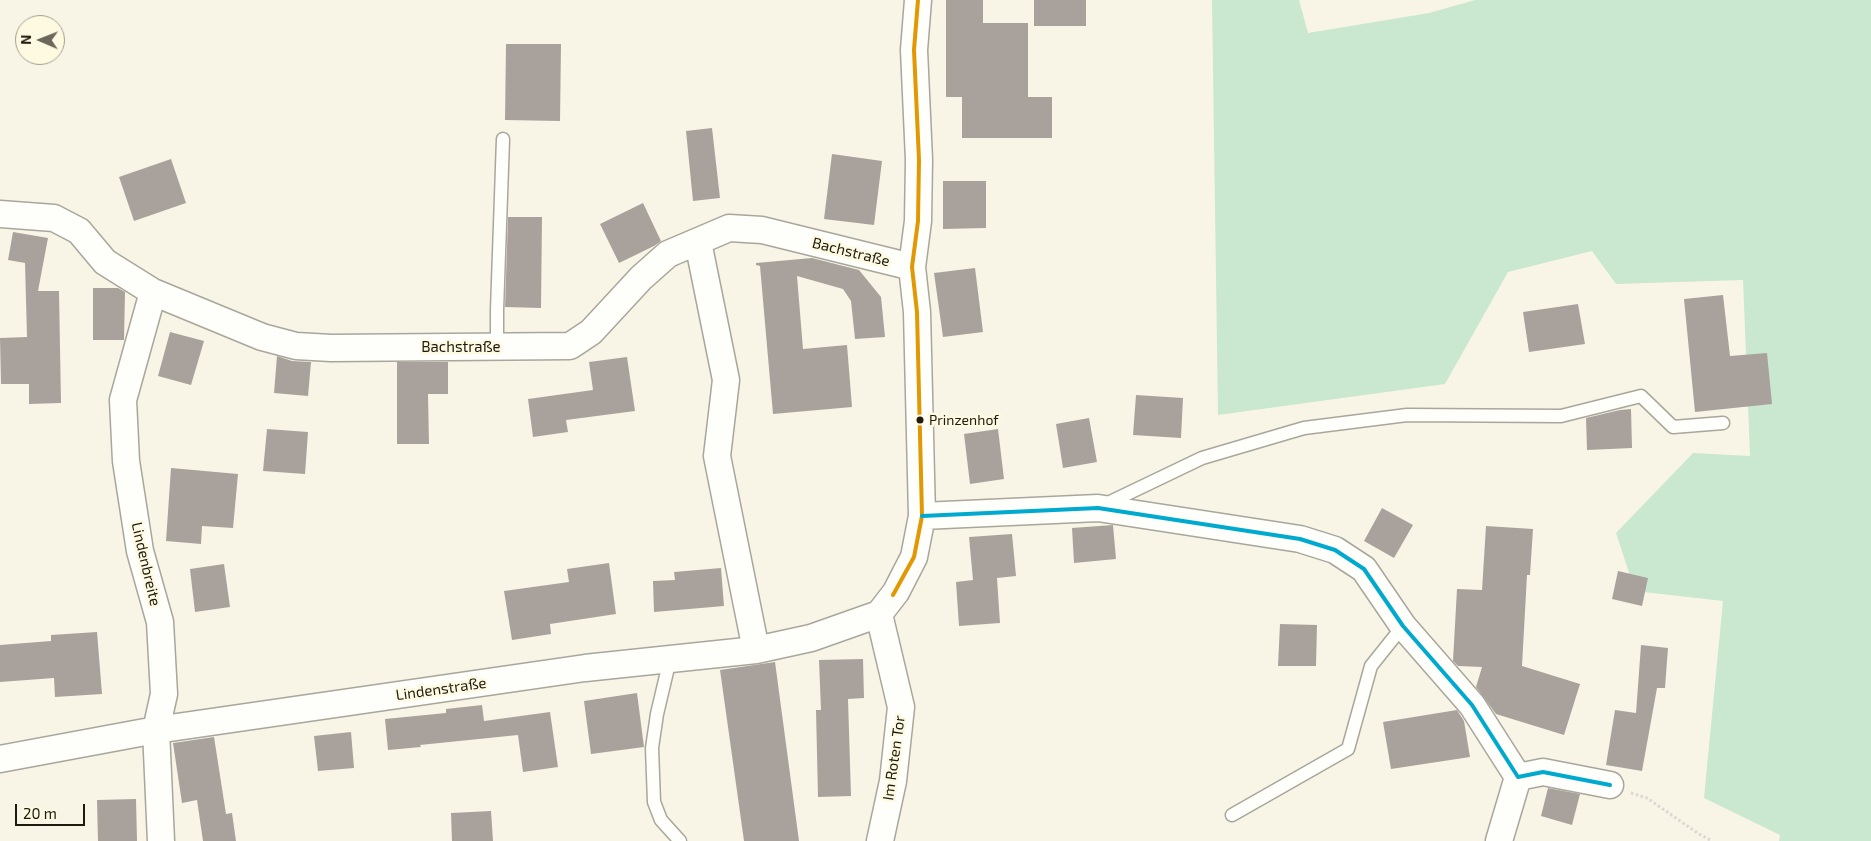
<!DOCTYPE html>
<html>
<head>
<meta charset="utf-8">
<style>
	body { margin:0 }
	#map { position:relative; width:1871px; height:841px; overflow:hidden; background:#f8f5e7; font-family:"Exo 2",sans-serif }
	canvas { display:block }
	.north { position:absolute; left:15px; top:15px; width:50px; height:50px; box-sizing:border-box; background:#fef9e1; border:1px solid #a4a08d; border-radius:50%; rotate:271deg; font-size:14px; font-weight:700; line-height:20px; text-align:center; color:#1d1a10 }
	.north::after { content:''; display:block; margin:auto; width:18px; height:22px; background:#6a675b; clip-path:polygon(50% 0,100% 100%,50% 72%,0 100%) }
	.scale { position:absolute; left:15px; top:804px; width:70px; height:22px; box-sizing:border-box; border:2px solid #1d1a10; border-top:0; padding-left:6px; font-size:15px; line-height:18px; white-space:nowrap; color:#1d1a10; -webkit-text-stroke:4px #fef9e1; paint-order:stroke }
</style>
</head>
<body>
<div id="map">
<canvas width="1871" height="841"></canvas>
<div class="north">N</div>
<div class="scale">20 m</div>
</div>
<script>
const c = document.querySelector('canvas').getContext('2d');
c.lineJoin = 'round';
function paint(path, color) { c.fillStyle = color; c.fill(path, 'evenodd'); }
const toPath = rows => new Path2D(rows.map(r => 'M' + r).join(''));
function strokePath(path, color, width, dash) { c.strokeStyle = color; c.lineWidth = width; c.lineCap = dash ? 'butt' : 'round'; c.setLineDash(dash || []); c.stroke(path); }
function drawText(font, color, halo, rows, align = 'center') {
  c.font = font + ' "Exo 2",sans-serif'; c.lineWidth = 5; c.setLineDash([]); c.textBaseline = 'middle'; c.strokeStyle = halo; c.fillStyle = color; for (const [text, x, y, turn = 0] of rows) {
    c.save(); c.translate(x, y); c.rotate((+turn || 0) * Math.PI / 180); c.textAlign = isNaN(turn) ? turn : align; if (halo) c.strokeText(text, 0, 0); c.fillText(text, 0, 0); c.restore();
  }
}
const green = toPath([
	[1212,0,1299,0,1308,33,1429,13,1475,0,1871,0,1871,841,1779,841,1780,835,1704,798,1723,601,1635,591,1616,533,1693,453,1750,456,1743,280,1616,284,1592,251,1508,272,1445,384,1218,415]
]);
const building = toPath([
	[946,0,983,0,983,23,1028,23,1028,97,1052,97,1052,138,962,138,962,97,946,97],
	[1034,0,1086,0,1086,26,1034,26],
	[506,44,561,44,560,121,505,120],
	[712,128,720,198,693,201,686,131],
	[832,154,882,161,874,225,824,219],
	[171,159,186,203,134,221,119,177],
	[943,181,986,181,986,228,943,229],
	[643,203,661,241,654,246,619,263,600,224],
	[508,217,542,217,541,308,505,307],
	[13,232,48,238,38,291,59,291,61,403,29,404,29,384,1,384,0,338,27,337,25,263,8,260],
	[812,258,859,270,881,297,885,337,855,339,851,301,843,289,797,276,803,349,847,345,852,407,773,414,760,266,756,265,756,263],
	[975,268,983,332,943,337,934,273],
	[93,288,118,288,125,292,124,340,93,340],
	[1723,295,1730,356,1767,353,1772,404,1695,412,1684,299],
	[1578,304,1585,344,1529,352,1523,312],
	[170,332,204,341,191,385,158,376],
	[277,356,292,361,311,362,308,396,274,393],
	[627,357,635,411,566,420,568,432,533,437,528,399,593,390,589,362],
	[397,362,448,362,448,394,428,394,429,444,397,444],
	[1136,395,1183,398,1181,438,1133,435],
	[1631,409,1632,448,1587,450,1586,418,1620,410],
	[1089,418,1097,462,1063,468,1056,424],
	[267,429,308,432,305,474,263,471],
	[998,429,1004,479,970,484,964,434],
	[171,468,238,474,233,528,202,526,201,544,166,541],
	[1382,508,1413,525,1394,558,1364,541],
	[1113,525,1116,559,1074,563,1072,528],
	[1486,526,1533,529,1530,575,1527,575,1522,666,1580,684,1564,735,1496,714,1476,687,1482,667,1458,666,1453,661,1457,589,1482,590],
	[1012,534,1016,576,997,578,1000,623,959,626,956,582,973,580,969,537],
	[609,563,616,614,550,624,551,634,512,640,504,591,569,582,567,569],
	[224,564,230,607,195,612,190,569],
	[721,568,724,606,654,612,653,581,675,580,674,572],
	[1618,571,1648,578,1642,606,1612,599],
	[1280,624,1317,625,1316,666,1278,666],
	[97,632,102,694,55,697,54,678,0,682,0,645,51,641,51,635],
	[1641,645,1668,648,1665,688,1657,688,1642,771,1606,765,1615,710,1636,713],
	[863,659,864,698,848,699,851,796,818,797,816,710,821,710,819,660],
	[775,662,799,841,744,841,720,670],
	[637,693,644,747,591,754,584,701],
	[482,705,484,721,550,712,558,767,523,772,518,735,420,745,421,747,388,750,385,719,446,713,446,709],
	[1457,710,1464,721,1470,757,1391,769,1383,722],
	[351,732,354,768,318,771,314,736],
	[214,737,226,814,232,813,236,841,203,841,197,800,182,803,173,743],
	[1548,788,1580,794,1572,825,1541,816],
	[136,799,137,841,98,841,97,800],
	[491,811,493,841,452,841,451,813]
]);
const path = toPath([
	[1631,793,1647,798,1699,834,1712,841]
]);
const lane = toPath([
	[497,346,497,310,503,139],
	[1104,505,1202,458,1304,428,1407,415,1561,416,1641,396,1673,427,1723,423],
	[670,659,657,714,652,748,654,802,661,820,680,841],
	[1232,815,1348,749,1371,666,1403,626]
]);
const street = toPath([
	[0,214,54,218,79,231,105,262,153,292,262,337,296,346,331,348,570,346,591,332,641,278,668,254,729,228,762,230,912,267],
	[698,242,726,380,717,456,756,650],
	[153,292,123,400,126,461,140,551,160,622,164,694,156,730,161,841],
	[922,516,1098,508,1300,539,1335,550,1364,569,1403,626,1472,705,1518,777,1543,772,1610,785],
	[879,614,896,592,914,557,922,516,917,312,912,267,918,221,919,160,914,50,918,0],
	[879,614,901,707,893,781,880,841],
	[0,759,156,730,585,668,756,650,811,638,879,614],
	[1499,841,1518,777]
]);
const bus1 = toPath([
	[893,595,914,557,922,516,917,312,912,267,918,221,919,160,914,50,918,0]
]);
const bus2 = toPath([
	[922,516,1098,508,1300,539,1335,550,1364,569,1403,626,1472,705,1518,777,1543,772,1610,785]
]);
const markers = [
	[920,420,4.5,"#1d1a10"]
];
const busNames = [
	["Prinzenhof",929,420]
];
const streetNames = [
	["Bachstraße",851,252,14],
	["Bachstraße",461,347],
	["Lindenbreite",146,564,77],
	["Lindenstraße",441,689,-8],
	["Im Roten Tor",894,758,-82]
];
paint(green, '#cae7cf');
paint(building, '#a9a29c');
strokePath(lane, '#a9a69b', 15);
strokePath(street, '#a9a69b', 29);
strokePath(path, '#d9d8d4', 3, [2.5, 2.5]);
strokePath(lane, '#fefefb', 12);
strokePath(street, '#fefefb', 26);
strokePath(bus1, '#e19802', 4);
strokePath(bus2, '#00a9ce', 4);
for (const [x, y, r, color] of markers) { const dot = new Path2D(); dot.arc(x, y, r, 0, 2 * Math.PI); c.fillStyle = color; c.fill(dot); strokePath(dot, '#fef9e1', 2); }
drawText('14px', '#1d1a10', '#fef9e1', busNames, 'left');
drawText('15px', '#1d1a10', '#fef9e1', streetNames);
</script>
</body>
</html>
